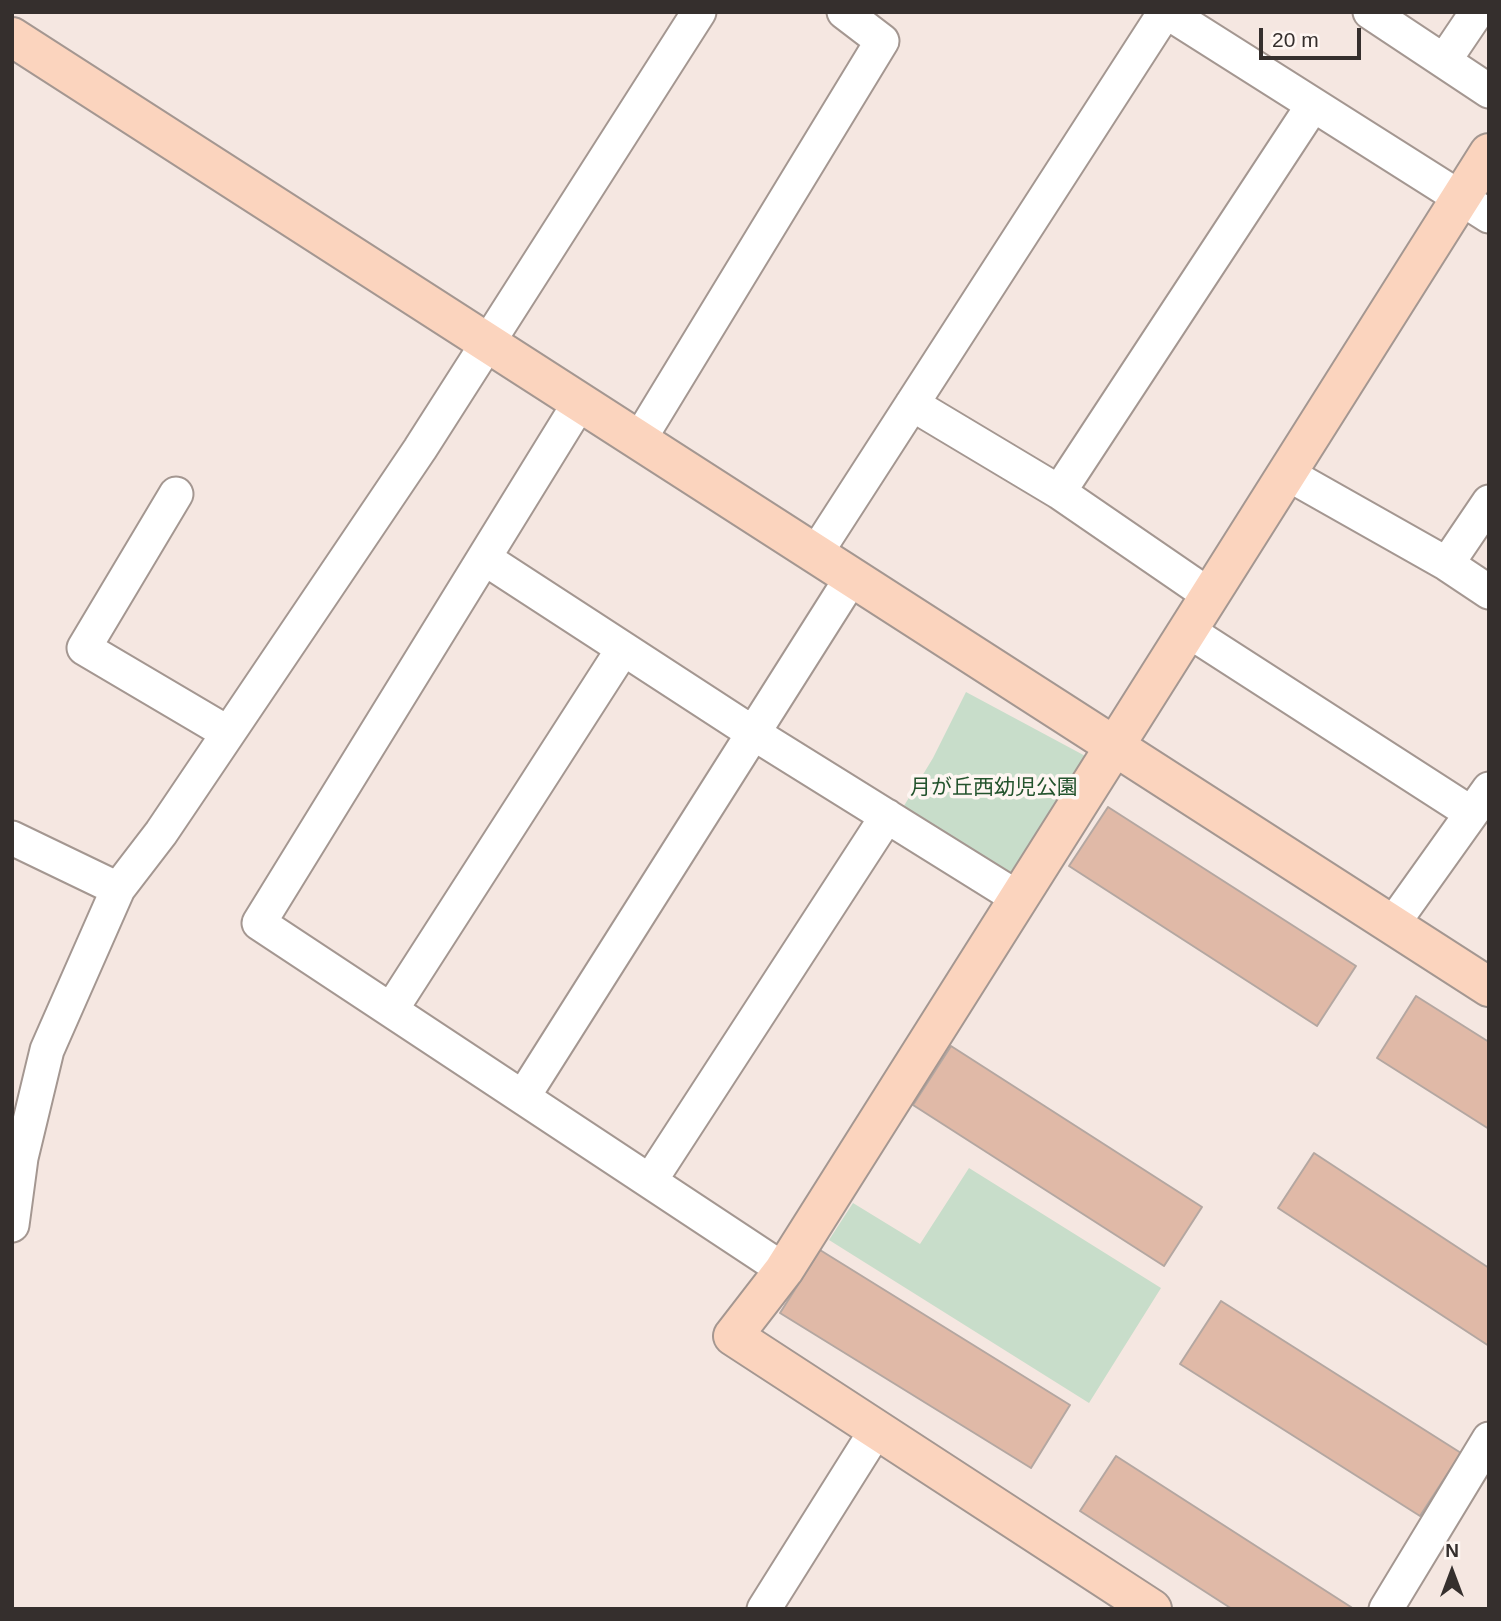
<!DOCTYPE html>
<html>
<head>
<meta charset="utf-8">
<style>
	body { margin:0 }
	#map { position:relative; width:1501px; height:1621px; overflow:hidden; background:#f5e7e1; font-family:Helvetica,sans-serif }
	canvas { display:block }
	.frame { position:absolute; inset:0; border:14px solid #352f2d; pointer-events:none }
	.north { position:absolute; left:1417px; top:1537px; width:70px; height:70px; -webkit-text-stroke:5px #fef6f2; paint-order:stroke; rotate:0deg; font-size:19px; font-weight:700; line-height:28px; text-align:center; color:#352f2d }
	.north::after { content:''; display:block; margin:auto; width:24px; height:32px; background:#352f2d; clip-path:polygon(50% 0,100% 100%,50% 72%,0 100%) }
	.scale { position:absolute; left:1259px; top:28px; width:102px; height:32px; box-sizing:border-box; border:4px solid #352f2d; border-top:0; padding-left:9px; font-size:21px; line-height:24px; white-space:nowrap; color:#352f2d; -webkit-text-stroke:5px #fef6f2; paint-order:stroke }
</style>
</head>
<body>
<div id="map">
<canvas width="1501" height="1621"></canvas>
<div class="frame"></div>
<div class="north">N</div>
<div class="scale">20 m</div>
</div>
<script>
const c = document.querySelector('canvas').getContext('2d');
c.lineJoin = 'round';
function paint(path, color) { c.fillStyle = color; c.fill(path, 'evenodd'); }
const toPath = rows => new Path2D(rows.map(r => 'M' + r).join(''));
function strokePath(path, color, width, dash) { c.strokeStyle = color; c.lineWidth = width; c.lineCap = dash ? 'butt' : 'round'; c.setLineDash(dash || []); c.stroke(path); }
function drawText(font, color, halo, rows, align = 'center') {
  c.font = font + ' Helvetica,"Noto Sans JP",sans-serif'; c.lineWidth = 7; c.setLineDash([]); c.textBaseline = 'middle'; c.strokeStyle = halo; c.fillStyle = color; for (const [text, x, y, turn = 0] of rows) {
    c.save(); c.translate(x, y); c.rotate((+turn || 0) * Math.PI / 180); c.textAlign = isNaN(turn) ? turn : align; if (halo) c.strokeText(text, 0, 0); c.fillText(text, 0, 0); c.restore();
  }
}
const green = toPath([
	[966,692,1089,758,1017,883,899,814,933,758],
	[969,1168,1161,1288,1089,1403,829,1240,853,1203,920,1244]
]);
const building = toPath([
	[1108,807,1356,966,1317,1026,1069,866,1108,807],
	[1416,996,1489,1042,1489,1129,1377,1058,1416,996],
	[951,1046,1202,1207,1164,1266,913,1105,951,1046],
	[1314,1153,1489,1268,1489,1346,1278,1208,1314,1153],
	[820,1250,1070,1405,1031,1468,780,1313,820,1250],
	[1221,1301,1461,1453,1420,1516,1180,1364,1221,1301],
	[1116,1456,1354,1609,1232,1609,1080,1511,1116,1456]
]);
const street = toPath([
	[1167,12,1489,216],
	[1370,12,1489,91],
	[1444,61,1477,12],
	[580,402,259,923,784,1270],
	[912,404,1059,492],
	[639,440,882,41,844,12],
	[1286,473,1447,564],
	[176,494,84,648,228,733],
	[1489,502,1447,564,1489,592],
	[816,553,1165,12],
	[484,558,753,733,1018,898],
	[1209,595,1059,492,1313,105],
	[1187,630,1471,813],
	[12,838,118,889],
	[1392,925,1489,789],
	[391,1010,623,649],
	[523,1097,852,577],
	[650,1181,887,816],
	[12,1225,21,1158,47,1050,118,889,161,833,420,449,699,12],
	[764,1609,877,1429],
	[1386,1609,1489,1439]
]);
const secondary = toPath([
	[12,37,1489,987],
	[1152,1609,733,1336,784,1270,1489,153]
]);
const parkNames = [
	["月が丘西幼児公園",994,788]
];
paint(green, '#c8ddca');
paint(building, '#e0b9a7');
strokePath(building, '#b4a7a1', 2);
strokePath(street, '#a49791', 37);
strokePath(secondary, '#a49791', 42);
strokePath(street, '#fff', 33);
strokePath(secondary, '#fbd4be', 38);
drawText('21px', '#23532d', '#fef6f2', parkNames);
</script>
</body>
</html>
